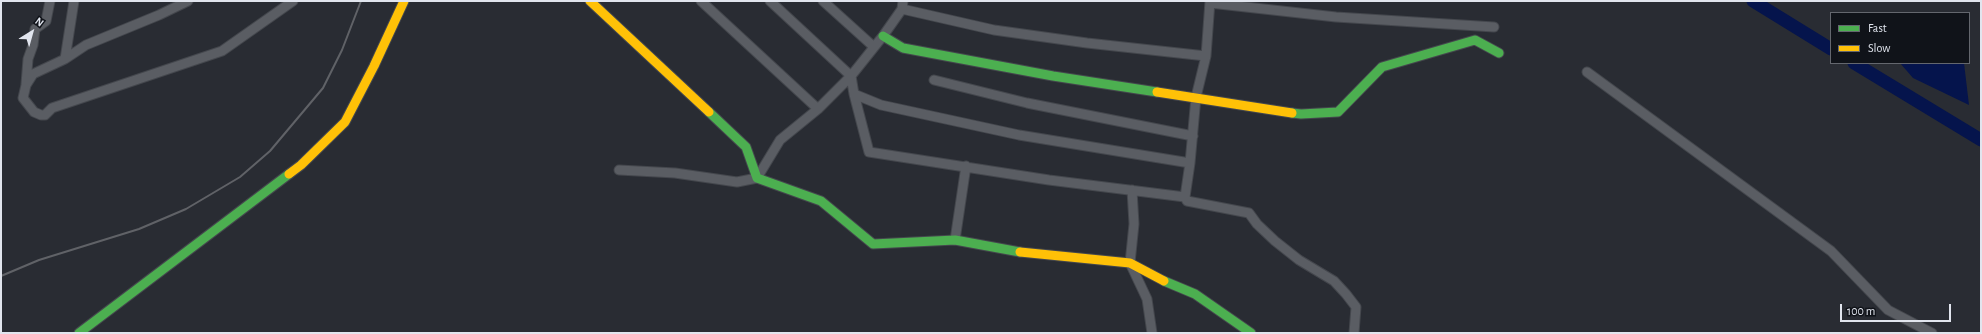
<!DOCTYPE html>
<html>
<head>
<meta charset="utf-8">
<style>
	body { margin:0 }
	#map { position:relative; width:1982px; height:334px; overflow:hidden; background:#292c33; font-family:"Alegreya Sans",sans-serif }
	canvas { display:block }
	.frame { position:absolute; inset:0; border:2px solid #e1e5ee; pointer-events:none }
	.legend { position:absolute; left:1830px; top:12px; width:140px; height:52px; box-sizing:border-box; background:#101319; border:1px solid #64676e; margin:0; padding:5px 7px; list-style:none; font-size:12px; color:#e1e5ee }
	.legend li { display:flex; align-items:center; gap:8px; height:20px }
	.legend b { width:20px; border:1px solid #64676e }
	.north { position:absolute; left:12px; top:12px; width:40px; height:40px; -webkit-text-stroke:3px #101319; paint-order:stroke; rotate:37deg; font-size:11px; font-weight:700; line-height:16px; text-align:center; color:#e1e5ee }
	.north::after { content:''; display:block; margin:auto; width:14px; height:18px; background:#e1e5ee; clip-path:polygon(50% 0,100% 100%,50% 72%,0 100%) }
	.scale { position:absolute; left:1840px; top:304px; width:111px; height:18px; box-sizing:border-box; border:2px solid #e1e5ee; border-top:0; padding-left:5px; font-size:12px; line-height:14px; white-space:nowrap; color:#e1e5ee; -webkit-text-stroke:3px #101319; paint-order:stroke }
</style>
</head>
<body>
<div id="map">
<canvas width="1982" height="334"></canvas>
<div class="frame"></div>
<ul class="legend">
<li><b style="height:5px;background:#4caf50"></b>Fast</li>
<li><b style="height:5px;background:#ffc107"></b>Slow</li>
</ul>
<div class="north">N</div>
<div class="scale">100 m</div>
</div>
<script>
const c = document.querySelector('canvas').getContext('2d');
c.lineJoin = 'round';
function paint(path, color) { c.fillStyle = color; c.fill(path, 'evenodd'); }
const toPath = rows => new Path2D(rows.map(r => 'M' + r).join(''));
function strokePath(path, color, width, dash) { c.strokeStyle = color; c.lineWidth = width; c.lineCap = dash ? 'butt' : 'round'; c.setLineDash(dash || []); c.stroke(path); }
const water = toPath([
	[1900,63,1964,63,1969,105,1913,78]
]);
const river = toPath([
	[1753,1,1831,49],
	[1854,63,1981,140]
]);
const street = toPath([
	[74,1,65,59,33,74,26,85,23,98,34,112,41,115,45,115,52,108,222,51,293,1],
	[701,1,818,109],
	[770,1,851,76,854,94,881,105,1019,135,1190,163],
	[823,1,874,47],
	[1210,3,1336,17,1494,27],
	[902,9,994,30,1087,43,1206,56],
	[65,59,86,45,159,15,188,1],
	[1587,72,1831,251,1888,310,1932,333],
	[934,80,1027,103,1193,136],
	[26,84,28,59,33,45,35,29,46,21,50,1],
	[854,94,869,152,1049,180,1185,197,1187,201,1249,213,1257,224,1275,241,1299,260,1334,281,1346,294,1356,307,1354,333],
	[619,170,675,173,737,182,757,178,780,140,818,109,851,76,883,36,902,9,903,1],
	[1132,190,1134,224,1130,263,1147,299,1152,333],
	[1185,197,1190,163,1196,97,1206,56,1210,1],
	[955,240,966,166]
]);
const fast = toPath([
	[883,36,903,48,1053,76,1157,92],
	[709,112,746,147,757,178,821,201,873,244,955,240,1020,252],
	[1292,113,1301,114,1338,112,1382,67,1475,40,1499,53],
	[1164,281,1195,294,1251,333],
	[79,333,289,174]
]);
const slow = toPath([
	[590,1,709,112],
	[1157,92,1292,113],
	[289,174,301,165,345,122,374,66,404,1],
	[1020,252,1130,263,1164,281]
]);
const rail = toPath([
	[1,276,39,260,139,229,186,209,240,177,270,151,323,88,342,50,361,1]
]);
paint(water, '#05144c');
strokePath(river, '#05144c', 13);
strokePath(street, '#44474d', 11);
strokePath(fast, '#44474d', 11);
strokePath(slow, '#44474d', 11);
strokePath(street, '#5a5d63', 9);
strokePath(fast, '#4caf50', 9);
strokePath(slow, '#ffc107', 9);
strokePath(rail, '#606267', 2);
</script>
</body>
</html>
